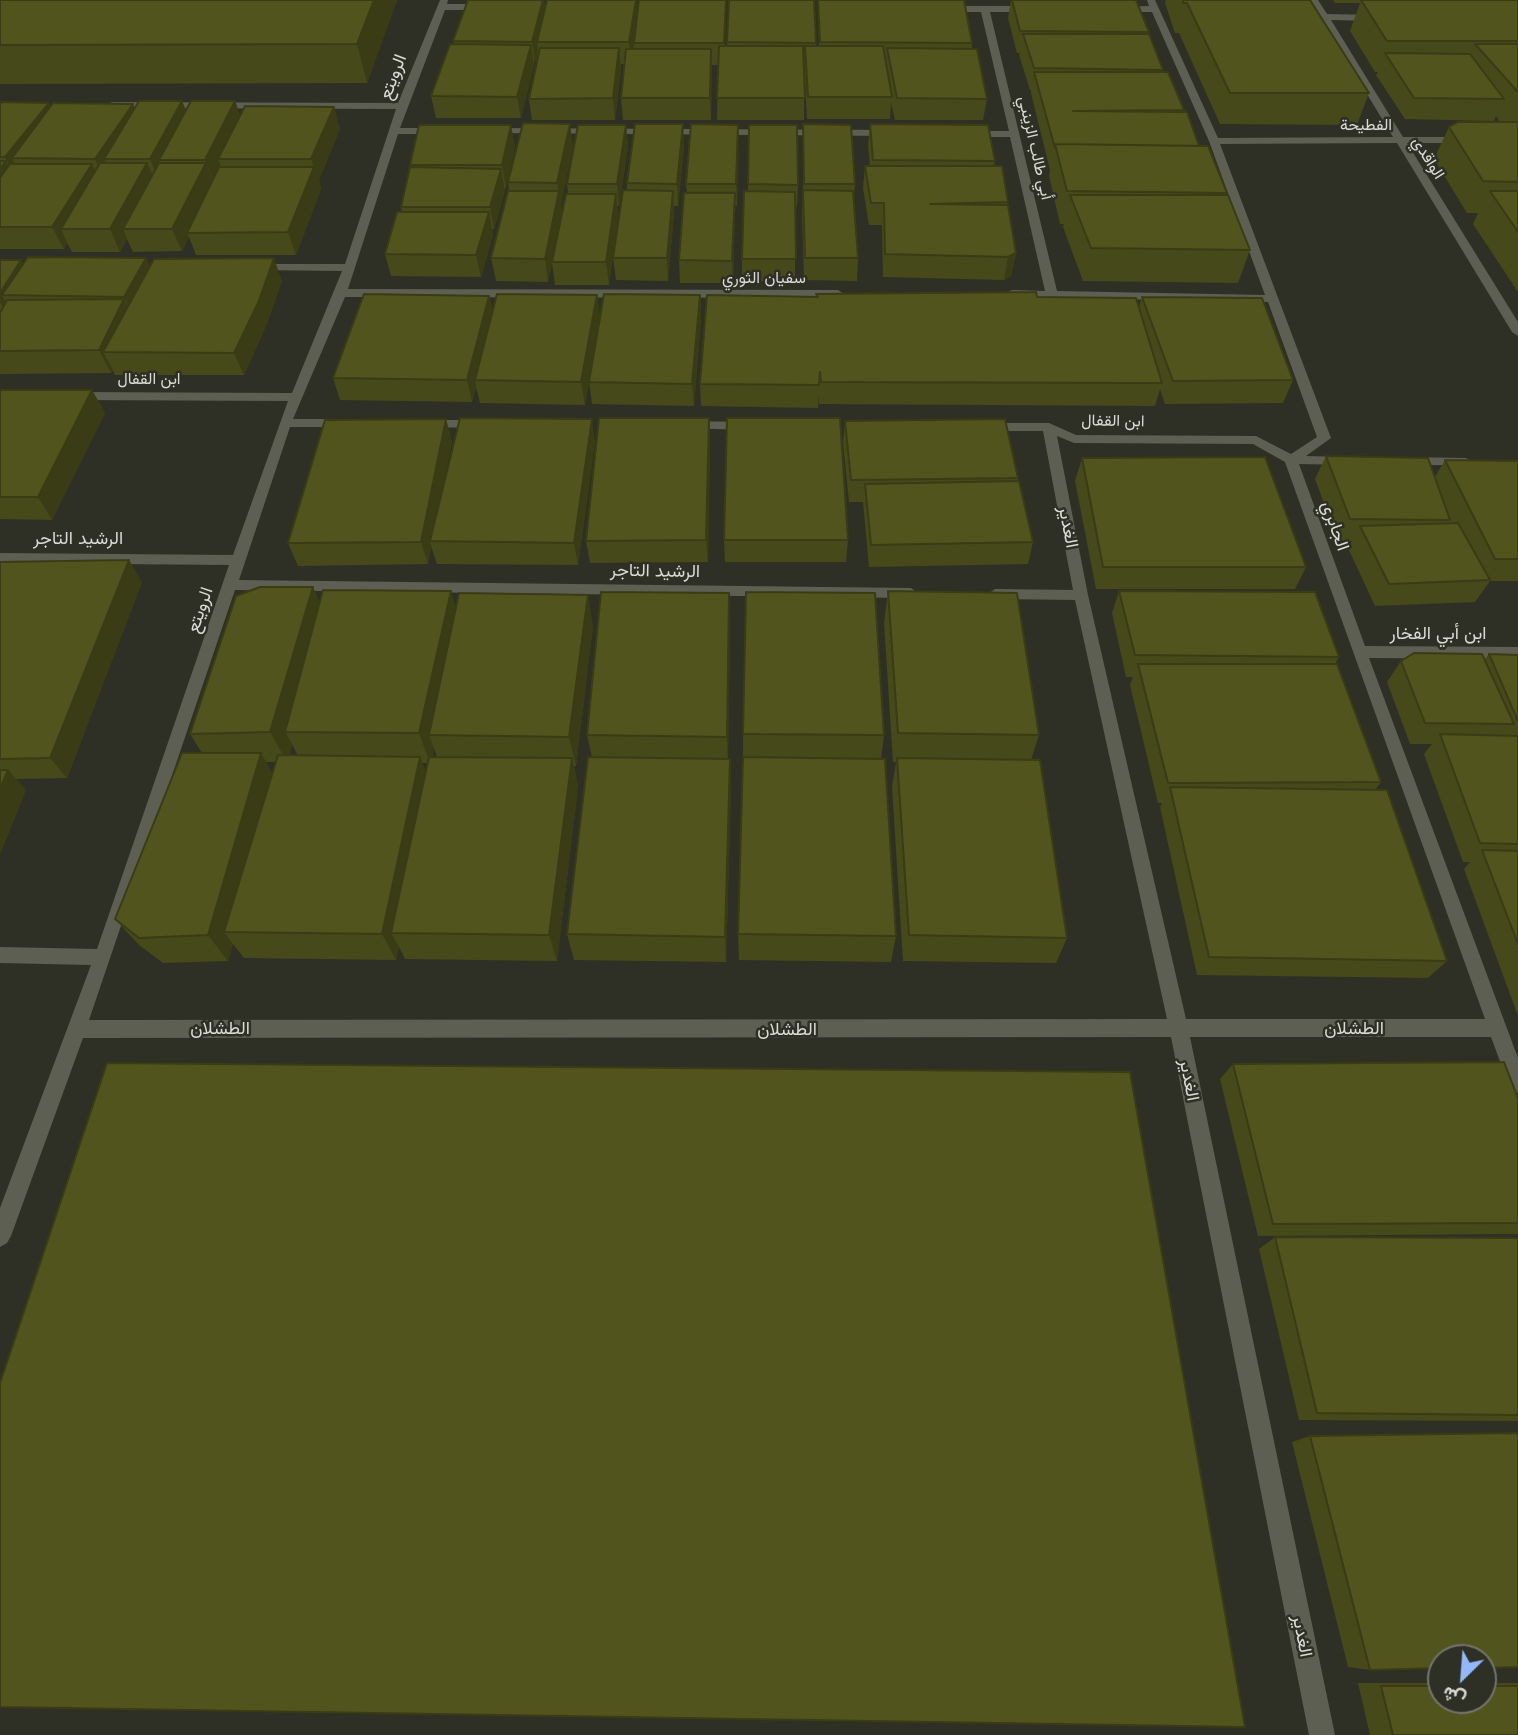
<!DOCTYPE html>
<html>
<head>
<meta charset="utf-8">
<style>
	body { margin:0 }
	#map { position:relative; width:1518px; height:1735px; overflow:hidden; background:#2f3025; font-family:Inter,Vazirmatn,sans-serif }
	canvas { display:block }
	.north { position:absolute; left:1427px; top:1644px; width:70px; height:70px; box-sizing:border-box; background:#2f3025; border:2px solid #73746b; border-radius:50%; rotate:205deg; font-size:19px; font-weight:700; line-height:28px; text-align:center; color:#dadbd4 }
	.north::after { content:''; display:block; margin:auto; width:24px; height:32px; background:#93b7fd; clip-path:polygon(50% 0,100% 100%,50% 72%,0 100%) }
</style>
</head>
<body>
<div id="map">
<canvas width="1518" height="1735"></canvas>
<div class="north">ش</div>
</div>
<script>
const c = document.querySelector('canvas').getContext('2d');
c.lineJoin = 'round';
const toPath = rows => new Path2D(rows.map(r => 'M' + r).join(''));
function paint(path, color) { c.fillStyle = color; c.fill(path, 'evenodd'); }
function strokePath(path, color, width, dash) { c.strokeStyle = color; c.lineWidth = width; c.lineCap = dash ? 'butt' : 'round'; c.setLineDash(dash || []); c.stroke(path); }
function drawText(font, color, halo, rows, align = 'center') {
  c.font = font + ' Inter,Vazirmatn,sans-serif'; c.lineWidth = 5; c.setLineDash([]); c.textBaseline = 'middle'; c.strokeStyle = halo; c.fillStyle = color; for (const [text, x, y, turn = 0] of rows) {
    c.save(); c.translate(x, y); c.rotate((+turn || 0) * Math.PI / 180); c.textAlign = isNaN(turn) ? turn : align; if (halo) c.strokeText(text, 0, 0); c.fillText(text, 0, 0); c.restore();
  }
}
const minor = toPath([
	[440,0,448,0,447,4,489,4,493,7,489,10,445,10,400,128,442,128,447,131,442,134,398,134,348,289,838,290,844,294,838,298,345,297,293,419,346,419,353,423,346,427,290,427,239,580,911,588,918,593,911,598,235,590,89,1020,1167,1019,1075,600,995,599,988,594,995,589,1073,590,1043,431,983,431,976,427,983,423,1049,423,1076,435,1256,436,1291,454,1317,437,1268,302,1009,297,1009,291,1013,290,1045,291,1010,137,967,137,962,134,967,131,1009,131,981,12,944,12,940,9,944,6,1032,6,1036,9,1032,12,990,12,1057,291,1265,295,1209,141,1152,12,1116,12,1112,9,1113,7,1149,6,1147,0,1155,0,1218,138,1393,137,1310,0,1318,0,1327,14,1377,15,1382,18,1377,21,1331,20,1403,137,1466,137,1471,140,1466,143,1407,143,1518,322,1518,336,1512,332,1397,143,1220,144,1331,438,1306,456,1347,457,1354,461,1347,465,1299,464,1365,646,1518,647,1518,659,1369,658,1518,1058,1518,1093,1511,1091,1491,1037,1190,1037,1335,1735,1309,1735,1171,1037,83,1038,11,1236,7,1243,0,1247,0,1208,91,965,0,963,0,947,97,949,229,565,0,563,0,553,233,555,288,401,73,400,67,396,73,392,292,393,342,271,255,270,249,267,255,264,345,264,396,109,112,108,107,105,112,102,398,103,440,0],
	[1057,436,1074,443,1253,444,1285,462,1485,1019,1186,1019,1088,595,1057,436],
	[491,128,893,130,898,133,893,136,487,133,486,131,491,128],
	[423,420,483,420,490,424,483,428,418,427,418,421,423,420],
	[686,421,749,422,756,426,749,430,681,428,679,425,686,421],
	[1406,457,1466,458,1473,462,1466,466,1401,464,1399,461,1406,457]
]);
const wall = toPath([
	[0,0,397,0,367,83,0,84],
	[726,0,725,46,727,46,729,0,814,0,816,46,819,46,818,0,972,43,972,49,987,99,983,120,895,120,891,103,890,119,807,119,804,64,804,120,717,120,718,65,712,65,711,120,623,120,621,98,624,64,621,64,621,69,615,120,532,120,529,99,538,50,534,63,534,66,521,118,436,118,431,96,454,44,453,41,545,8,637,16],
	[1011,0,1136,0,1163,70,1162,72,1184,110,1184,112,1199,146,1227,193,1226,195,1250,250,1238,283,1083,281,1063,227,1064,224,1060,224,1049,176,1050,170,1031,93,1031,90,1030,90,1019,55,1020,53,1017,53,1008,18],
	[1166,0,1310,0,1369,93,1357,125,1220,124,1179,33,1175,33,1165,3],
	[1333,0,1518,0,1518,292,1473,224,1478,213,1467,213,1434,159,1449,127,1500,122,1496,116,1494,121,1405,119,1376,75,1378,72,1375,72,1350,31,1360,3,1335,3],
	[235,101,240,116,334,107,340,129,319,180,321,189,296,255,196,255,189,237,182,251,133,252,127,239,120,252,72,252,67,243,64,249,0,249,0,102,49,103,50,107,134,108,186,111],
	[803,124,855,184,854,197,858,258,857,281,804,280,802,213,803,190],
	[870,124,995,161,994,166,1008,202,1007,205,1016,253,1011,276,1004,280,883,277,882,225,869,225,863,188,865,166,870,166,868,146],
	[626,125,628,147,619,206,617,206,618,217,609,285,555,285,552,263,548,282,496,281,491,258,509,191,508,182,573,146,561,204,562,212,568,194,567,184],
	[738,125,737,206,735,206,733,283,680,283,679,260,687,193,686,184],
	[749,125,798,185,797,207,795,207,795,282,742,281,742,259,748,191],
	[515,146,506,188,505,188,505,191,494,229,492,229,493,235,481,277,391,276,385,254,402,212,401,207,410,167,410,165],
	[684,146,678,206,674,206,674,213,668,281,616,280,613,258,627,191,627,183],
	[146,258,150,267,282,281,266,326,244,375,115,375,113,370,111,373,0,374,0,260,24,264],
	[816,294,1037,297,1139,307,1142,297,1293,380,1283,403,1165,404,1160,389,1155,406,819,404,819,395,818,408,701,406,700,384,816,296],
	[597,295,600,318,585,405,480,403,476,387,472,402,340,400,333,378,489,296,493,312],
	[700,295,701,318,694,406,592,404,589,382],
	[0,390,92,390,105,413,52,520,0,519],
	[709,418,710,441,708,562,590,563,586,541],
	[845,421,1018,478,1018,481,1033,542,1028,564,869,567,863,502,849,502,843,443],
	[452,441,440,499,595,442,578,565,437,564,431,546,428,564,298,566,288,543],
	[1326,456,1435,477,1445,460,1518,461,1518,581,1490,581,1475,602,1375,606,1348,548,1352,541,1338,541,1315,479],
	[1082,458,1306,567,1295,589,1096,589,1075,481],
	[724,540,848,540,846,562,725,562],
	[0,562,142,582,67,778,16,779,26,790,0,854],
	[888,591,1039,735,1031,760,1067,938,1056,963,903,961,892,787,896,762,893,762,884,623],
	[1119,591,1339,657,1335,664,1381,782,1375,790,1447,961,1428,978,1197,975,1160,807,1162,803,1158,803,1130,685,1133,677,1126,677,1112,613],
	[320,602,456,609,593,626,576,766,574,766,578,787,557,961,405,959,399,947,396,960,244,958,233,944,228,961,163,963,139,945,115,919,202,753,190,734],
	[292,744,298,756,289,756],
	[434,748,437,757,432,757],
	[266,762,276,762,272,773],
	[422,763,428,763,426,772],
	[730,625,728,759,730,759,731,788,726,962,574,960,567,934,592,757,587,735],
	[1489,654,1518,655,1518,1016,1464,869,1470,862,1463,862,1424,754,1432,744,1410,744,1387,682,1401,661,1485,659],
	[743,734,884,735,881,759,896,936,891,962,739,960,738,934,743,757],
	[1233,1064,1518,1098,1518,1234,1258,1236,1220,1079],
	[1275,1237,1518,1238,1518,1421,1299,1420,1259,1249],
	[1310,1436,1370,1670,1348,1667,1292,1442],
	[1358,1683,1441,1683,1441,1700,1483,1700,1483,1683,1518,1683,1518,1735,1370,1735]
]);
const shadedWall = toPath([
	[374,0,397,0,367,83,357,44],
	[543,0,544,0,547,18,537,42,538,50,535,63,532,42],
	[636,0,638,19,631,64,629,42],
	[726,0,726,18,725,65,724,43],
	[531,45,534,66,521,118,517,97],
	[619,48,621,69,615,120,613,98],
	[711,49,712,70,711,120,710,98],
	[182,101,191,122,159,160,164,173,159,181,150,159],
	[235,101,243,123,218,159,221,167,214,182,205,160],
	[49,103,59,125,12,158,20,174,16,179,5,157],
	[133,104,142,126,104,159,110,174,105,181,95,159],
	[334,107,340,129,319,180,321,189,296,255,288,232,314,168,311,159],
	[570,124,573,146,561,204,562,214,548,282,545,259,559,192,557,183],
	[683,124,684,146,678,206,677,184],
	[511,125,515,146,506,188,502,165],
	[626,125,628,147,619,206,617,184],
	[738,125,739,147,737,206,736,184],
	[6,161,17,183,0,209,0,169],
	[147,163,157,185,123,229,127,239,120,252,110,229],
	[206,163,214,185,187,233,189,237,182,251,172,229],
	[92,164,102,186,61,229,67,243,64,249,52,227],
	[501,169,505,191,494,229,490,207],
	[673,191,674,213,668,281,667,258],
	[735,193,735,215,733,283,732,261],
	[616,194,618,217,609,285,606,262],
	[489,212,493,235,481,277,476,255],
	[1016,253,1011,276,1004,280,1008,257],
	[146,258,156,280,135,319,124,297],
	[274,258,282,281,266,326,244,375,234,353],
	[21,260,34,282,2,295,13,315,10,320,0,302,0,293],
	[597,295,600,318,585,405,581,382],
	[700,295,701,318,694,406,692,384],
	[489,296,494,319,475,380,476,387,472,402,467,380],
	[124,299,135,322,103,352,113,370,111,373,99,350],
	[92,390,105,413,52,520,38,497],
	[709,418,710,441,708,562,706,540],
	[446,419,452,441,432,541,430,541,431,546,428,564,421,542],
	[592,419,595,442,578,565,574,543],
	[129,560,142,582,67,778,50,758],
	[313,587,327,619,285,732,292,744,287,762,270,732],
	[451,591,460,623,429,735,434,748,430,763,419,733],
	[729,593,730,625,728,767,727,737],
	[588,595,593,626,576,766,569,737],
	[261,753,278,783,224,932,233,944,228,961,208,935],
	[420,757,432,787,391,933,399,947,396,960,382,934],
	[572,758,578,787,557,961,549,935],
	[730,759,731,788,726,962,725,937],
	[8,770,26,790,0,854,0,789]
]);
const building = toPath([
	[0,0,374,0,357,44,0,45,0,0],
	[468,0,543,0,532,42,453,41,468,0],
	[547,0,636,0,629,42,537,42,547,0],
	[639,0,726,0,724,43,634,43,639,0],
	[729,0,814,0,816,43,727,42,729,0],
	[818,0,964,0,972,43,820,42,818,0],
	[1012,0,1136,0,1149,32,1020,31,1012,0],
	[1183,0,1310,0,1369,93,1230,93,1187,3,1183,3,1183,0],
	[1361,0,1518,0,1518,41,1387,41,1361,0],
	[1023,34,1149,34,1163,70,1034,68,1023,34],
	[450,44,531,45,517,97,431,96,450,44],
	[1475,44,1518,44,1518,92,1475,44],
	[719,46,803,46,805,98,717,98,719,46],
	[805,46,883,46,892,97,808,97,805,46],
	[540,48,619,48,613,98,529,99,540,48],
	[887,48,977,49,987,99,897,98,887,48],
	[626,49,711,49,710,98,621,98,626,49],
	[1385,53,1470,54,1504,99,1414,98,1385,53],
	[1034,72,1168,72,1184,110,1073,111,1187,112,1199,146,1055,144,1055,148,1034,72],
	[139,101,182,101,150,159,104,159,139,101],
	[191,101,235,101,205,160,159,160,191,101],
	[0,102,49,103,5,157,0,157,0,102],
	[53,103,133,104,95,159,12,158,53,103],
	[245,106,334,107,311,159,218,159,245,106],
	[1458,122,1518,122,1518,182,1483,181,1449,127,1458,122],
	[523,123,570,124,557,183,508,182,523,123],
	[635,124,683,124,677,184,627,183,635,124],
	[691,124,738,125,736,184,686,184,691,124],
	[803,124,851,125,855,184,804,184,803,124],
	[870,124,988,125,995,161,873,160,870,124],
	[419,125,511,125,502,165,410,165,419,125],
	[578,125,626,125,617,184,567,184,578,125],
	[749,125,797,125,798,185,748,184,749,125],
	[1055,144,1208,146,1227,193,1067,191,1055,144],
	[0,161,6,161,0,169,0,161],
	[100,163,147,163,110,229,61,229,100,163],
	[159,163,206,163,172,229,123,229,159,163],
	[10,164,92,164,52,227,0,227,0,178,10,164],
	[865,166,1002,166,1008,202,930,204,1008,205,1016,253,1008,257,885,254,884,203,871,203,865,166],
	[219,167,314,167,288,232,187,233,219,167],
	[410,167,501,169,490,207,401,207,410,167],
	[623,190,673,191,667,258,613,258,623,190],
	[803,190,853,191,858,258,805,258,803,190],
	[508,191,559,191,545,259,491,258,508,191],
	[744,191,795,192,796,259,742,259,744,191],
	[1490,191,1518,191,1518,232,1490,191],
	[684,193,735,193,732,261,679,260,684,193],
	[566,194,616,194,606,262,552,262,566,194],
	[1070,195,1228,195,1250,250,1091,248,1070,195],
	[397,212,489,212,476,255,385,254,397,212],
	[28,257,146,258,124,297,2,295,28,257],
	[274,258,258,303,234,353,103,352,154,259,274,258],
	[0,260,21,260,0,293,0,260],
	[1036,292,1037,297,1136,298,1162,383,821,382,820,372,819,385,700,384,707,295,818,297,816,294,1036,292],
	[364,294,489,296,467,380,333,378,364,294],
	[497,294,597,295,581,382,475,380,497,294],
	[604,294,700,295,692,384,589,382,604,294],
	[1142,297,1262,298,1293,380,1173,381,1142,297],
	[124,299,99,350,0,351,0,313,7,300,124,299],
	[0,390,92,390,38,497,0,497,0,390],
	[460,418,592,419,574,543,430,541,460,418],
	[599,418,709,418,706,540,586,541,599,418],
	[727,418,840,418,848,540,724,540,727,418],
	[446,419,421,542,288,543,325,420,446,419],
	[1005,419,1018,478,851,480,845,421,1005,419],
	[1326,456,1428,458,1450,520,1350,519,1326,456],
	[1265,457,1306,567,1103,567,1082,458,1265,457],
	[1445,460,1518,461,1518,559,1495,559,1445,460],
	[1019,481,1033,542,871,545,865,484,1019,481],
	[1458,523,1490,580,1389,584,1360,526,1458,523],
	[129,560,50,758,0,759,0,562,129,560],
	[260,587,313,587,270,732,190,734,236,596,260,587],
	[323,590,451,591,419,733,285,732,323,590],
	[888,591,1017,593,1039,735,898,733,888,591],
	[1119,591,1315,592,1339,657,1135,655,1119,591],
	[601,592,729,593,727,737,587,735,601,592],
	[746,592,875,593,884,735,743,734,746,592],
	[459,593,588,595,569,737,429,735,459,593],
	[1414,653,1482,654,1514,724,1425,723,1401,661,1414,653],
	[1489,654,1518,655,1518,721,1489,654],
	[1138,664,1337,664,1381,782,1168,783,1138,664],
	[1440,734,1518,736,1518,844,1480,843,1440,734],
	[182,753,261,753,208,935,139,938,115,919,182,753],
	[278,755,420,757,382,934,224,932,278,755],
	[429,757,572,758,549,935,391,933,429,757],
	[588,757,730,759,725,937,567,934,588,757],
	[743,757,885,759,896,936,738,934,743,757],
	[897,758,1040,760,1067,938,909,935,897,758],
	[0,770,8,770,0,789,0,770],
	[1170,787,1387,790,1447,961,1209,957,1170,787],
	[1482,850,1518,851,1518,944,1482,850],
	[1504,1062,1518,1098,1518,1223,1273,1224,1233,1064,1504,1062],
	[107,1063,1130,1072,1245,1727,0,1707,0,1383,107,1063],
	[1275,1237,1518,1238,1518,1415,1317,1413,1275,1237],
	[1518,1433,1518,1667,1483,1668,1483,1658,1441,1658,1441,1668,1370,1670,1310,1436,1518,1433],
	[1381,1686,1441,1686,1441,1700,1483,1700,1483,1686,1518,1686,1518,1735,1393,1735,1381,1686]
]);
const farStreetnames = [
	["الفطيحة",1366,125],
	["أبي طالب الزينبي",1035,148,77],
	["الواقدي",1428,158,58],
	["سفيان الثوري",764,278],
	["ابن القفال",149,379],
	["ابن القفال",1113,421,1]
];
const streetNames = [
	["الرويتع",393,77,-69],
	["الجابري",1335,526,71],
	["الغدير",1068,527,79],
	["الرشيد التاجر",78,539],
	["الرشيد التاجر",655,571,1],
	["الرويتع",200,610,-71],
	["ابن أبي الفخار",1438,634],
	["الطشلان",220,1029],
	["الطشلان",1354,1029],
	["الطشلان",787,1030],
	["الغدير",1189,1080,79],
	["الغدير",1302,1636,79]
];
paint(minor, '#5d5f53');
paint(wall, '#464919');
paint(shadedWall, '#393c14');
paint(building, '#51551d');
strokePath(building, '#393c14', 2);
drawText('16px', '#dadbd4', '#2f3025', farStreetnames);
drawText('18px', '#dadbd4', '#2f3025', streetNames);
</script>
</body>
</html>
